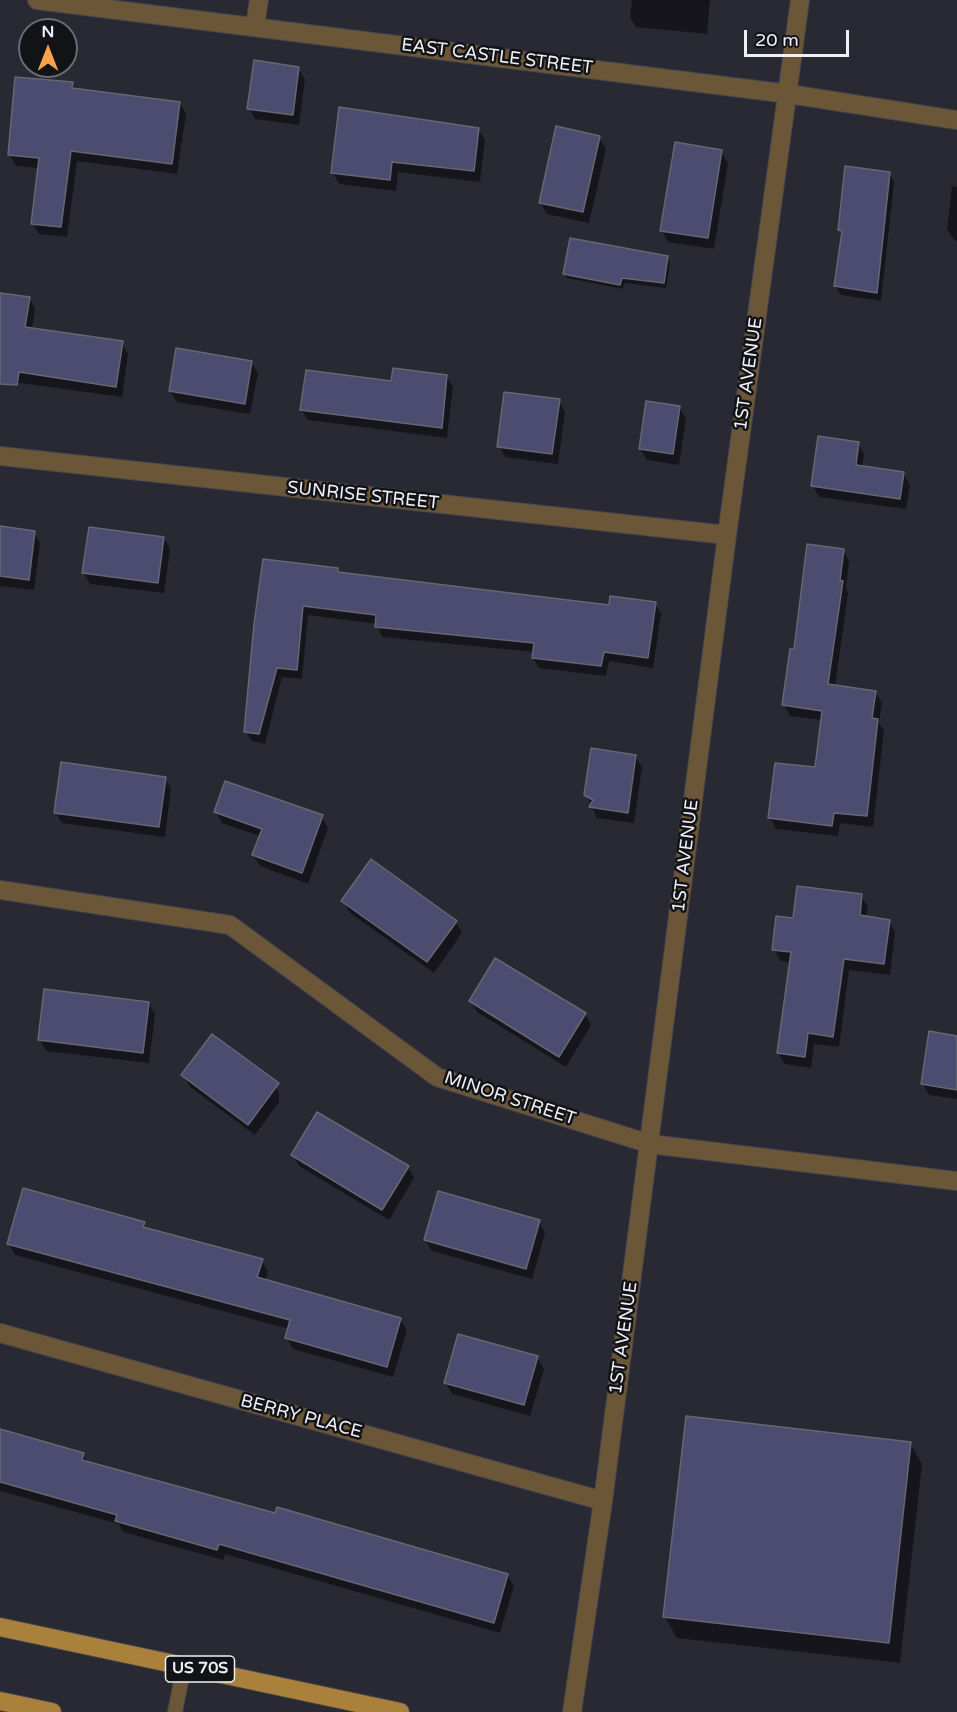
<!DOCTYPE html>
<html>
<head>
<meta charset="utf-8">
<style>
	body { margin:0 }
	#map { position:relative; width:957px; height:1712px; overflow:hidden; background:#292933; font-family:"Varela Round",sans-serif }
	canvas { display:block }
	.north { position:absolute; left:18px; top:18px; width:60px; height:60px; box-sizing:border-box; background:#121317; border:2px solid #6a6b70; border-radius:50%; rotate:0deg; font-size:16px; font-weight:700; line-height:24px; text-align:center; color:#efeff6 }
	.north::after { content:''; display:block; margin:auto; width:21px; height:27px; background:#f9a04c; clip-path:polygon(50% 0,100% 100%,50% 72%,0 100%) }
	.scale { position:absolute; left:744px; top:30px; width:105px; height:27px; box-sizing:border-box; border:3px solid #efeff6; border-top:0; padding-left:8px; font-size:18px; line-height:21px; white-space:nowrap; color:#efeff6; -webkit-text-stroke:4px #121317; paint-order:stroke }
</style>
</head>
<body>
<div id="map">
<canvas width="957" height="1712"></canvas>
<div class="north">N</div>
<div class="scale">20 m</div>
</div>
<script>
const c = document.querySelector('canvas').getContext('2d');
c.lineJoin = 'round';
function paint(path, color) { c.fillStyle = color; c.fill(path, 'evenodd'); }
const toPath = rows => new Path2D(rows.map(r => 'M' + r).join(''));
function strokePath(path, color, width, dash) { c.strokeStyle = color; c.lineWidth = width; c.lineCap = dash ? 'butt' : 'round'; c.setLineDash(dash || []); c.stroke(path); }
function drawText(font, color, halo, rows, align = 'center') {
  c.font = font + ' "Varela Round",sans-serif'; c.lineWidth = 5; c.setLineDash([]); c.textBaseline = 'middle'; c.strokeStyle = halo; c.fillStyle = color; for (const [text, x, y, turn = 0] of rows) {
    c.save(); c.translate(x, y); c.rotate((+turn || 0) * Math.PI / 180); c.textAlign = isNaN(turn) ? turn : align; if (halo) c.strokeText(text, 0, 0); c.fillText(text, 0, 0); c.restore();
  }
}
const shadow = toPath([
	[632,0,710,0,707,34,636,27,630,17],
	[298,68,305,79,299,125,255,119,249,108],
	[72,83,75,90,180,103,186,114,177,174,77,161,67,237,39,234,33,223,39,168,16,166,10,155],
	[341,108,478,129,485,140,480,182,398,172,396,191,339,184,333,173],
	[599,138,606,149,589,223,547,214,540,203],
	[721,152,728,163,714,249,668,242,662,230],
	[889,173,894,182,881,301,841,295,835,286,842,236,839,230],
	[952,186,957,187,957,241,954,240,947,229],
	[667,258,670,263,666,288,624,283,623,289,567,278,564,273],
	[0,294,29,298,35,309,32,329,122,343,128,354,122,397,0,380],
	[251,362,258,373,250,414,177,402,170,391],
	[446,376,453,387,447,438,308,420,301,409,393,383],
	[559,401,565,412,558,464,505,457,499,446],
	[679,407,686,419,679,465,647,460,640,449],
	[858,443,864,454,862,468,903,473,910,485,906,509,819,497,813,486],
	[0,528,34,532,40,543,34,590,0,586],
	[164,538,170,549,164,593,90,584,84,573],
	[843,550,849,561,846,589,848,593,835,687,875,692,882,703,879,723,884,731,873,827,840,823,838,836,776,829,770,818,816,769,823,720,790,716,784,705,795,651],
	[337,570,340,574,610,607,655,604,661,614,653,668,609,661,606,676,539,668,533,658,534,652,382,637,377,624,308,615,302,679,282,677,265,744,252,741,246,731,256,624],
	[635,756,642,767,634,823,597,818,586,794],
	[165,778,171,789,165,837,62,823,55,812],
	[216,812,322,817,328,828,308,884,260,866,253,855,260,836,222,823],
	[372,862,456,922,462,933,434,973,349,912,343,901],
	[861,896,868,907,866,918,889,921,895,932,890,975,849,970,839,1047,814,1044,811,1068,785,1064,778,1053,791,962,780,961,774,949],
	[470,1001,585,1014,591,1025,566,1067,477,1012],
	[148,1003,155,1014,149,1063,46,1051,40,1040],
	[957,1037,957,1099,929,1095,923,1084],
	[183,1075,272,1081,279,1092,279,1102,255,1135,190,1087],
	[293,1155,408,1167,414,1178,389,1220,299,1166],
	[539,1221,545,1233,532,1279,432,1251,425,1240],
	[144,1224,147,1229,262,1261,268,1272,265,1281,400,1319,407,1330,393,1377,293,1349,287,1338,289,1329,15,1255,9,1244],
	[537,1357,544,1369,530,1416,452,1394,446,1383],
	[0,1439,83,1454,88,1463,507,1575,514,1586,500,1633,225,1554,223,1560,123,1532,119,1524,0,1491],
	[910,1443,922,1464,900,1663,677,1638,665,1617]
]);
const building = toPath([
	[254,60,299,67,293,115,247,109,254,60],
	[15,77,73,82,72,88,180,102,172,164,71,151,61,227,31,224,39,158,8,155,15,77],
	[339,107,479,128,474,171,392,162,390,180,331,173,339,107],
	[556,126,600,136,583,212,539,203,556,126],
	[675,142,722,150,708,238,660,231,675,142],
	[845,166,890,172,877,293,834,286,842,231,838,230,845,166],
	[570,238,668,256,664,283,622,278,620,285,563,274,570,238],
	[0,293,30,297,25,327,123,341,116,387,19,372,17,385,0,384,0,293],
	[176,348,252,361,245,404,169,391,176,348],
	[393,368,447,375,442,428,300,410,306,370,391,381,393,368],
	[504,392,560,399,552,454,497,447,504,392],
	[646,401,680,406,673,454,639,449,646,401],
	[818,436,859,442,856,465,904,472,900,499,811,486,818,436],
	[0,526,35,531,29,580,0,576,0,526],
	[89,527,164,537,158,583,82,573,89,527],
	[807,544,844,549,840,580,843,581,828,684,876,691,872,718,878,719,867,816,834,813,832,826,768,818,775,763,815,767,822,711,782,705,790,649,794,649,807,544],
	[263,559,338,568,338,572,609,605,610,596,656,602,648,658,604,652,601,666,532,658,534,643,375,627,376,615,303,606,297,670,277,668,259,734,244,732,254,624,263,559],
	[591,748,636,755,628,813,589,807,593,800,584,795,591,748],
	[61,762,166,777,159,827,54,813,61,762],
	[225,781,323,815,302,873,252,855,262,829,214,812,225,781],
	[371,859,457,921,427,962,341,901,371,859],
	[797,886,862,894,860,915,890,920,884,964,844,959,833,1037,808,1033,805,1057,777,1053,791,952,772,950,776,916,793,918,797,886],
	[495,958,586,1013,559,1057,469,1001,495,958],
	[44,989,149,1002,143,1053,38,1040,44,989],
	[929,1031,957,1036,957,1090,921,1084,929,1031],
	[212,1034,279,1083,248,1125,181,1075,212,1034],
	[317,1112,409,1166,382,1210,291,1155,317,1112],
	[23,1188,145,1222,143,1227,263,1259,257,1277,401,1318,387,1367,285,1338,290,1320,7,1244,23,1188],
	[438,1191,540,1220,526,1269,424,1240,438,1191],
	[458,1334,538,1356,524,1405,444,1383,458,1334],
	[686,1416,911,1442,889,1643,663,1617,686,1416],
	[0,1429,84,1453,82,1460,275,1513,277,1507,508,1574,494,1623,219,1544,217,1550,115,1521,117,1515,0,1482,0,1429]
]);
const lane = toPath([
	[175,1712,184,1666]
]);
const street = toPath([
	[37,0,789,94,957,120],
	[255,26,259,0],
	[0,456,727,535],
	[0,890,230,925,437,1077,650,1144,957,1181],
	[0,1333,603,1501],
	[572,1712,603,1501,727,535,800,0]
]);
const primary = toPath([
	[0,1627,400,1712],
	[0,1701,52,1712]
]);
const shields = [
	[200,1669,69]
];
const shieldNames = [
	["US 70S",200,1669]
];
const streetNames = [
	["EAST CASTLE STREET",497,57,7],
	["1ST AVENUE",749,374,-82],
	["SUNRISE STREET",363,496,6],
	["1ST AVENUE",686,856,-83],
	["MINOR STREET",510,1099,18],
	["1ST AVENUE",624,1338,-82],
	["BERRY PLACE",301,1417,15]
];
paint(shadow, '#0007');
paint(building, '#4b4c70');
strokePath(building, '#666772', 1.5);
strokePath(lane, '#45454e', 16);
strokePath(street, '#45454e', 20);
strokePath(primary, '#45454e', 20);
strokePath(lane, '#6b5737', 14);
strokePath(street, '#6b5737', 18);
strokePath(primary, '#aa813a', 18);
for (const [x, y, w] of shields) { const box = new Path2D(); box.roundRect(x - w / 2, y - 13, w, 26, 4.5); c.fillStyle = '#121317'; c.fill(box); strokePath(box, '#efeff6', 1.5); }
drawText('bold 16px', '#efeff6', null, shieldNames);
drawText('18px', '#efeff6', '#121317', streetNames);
</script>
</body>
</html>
